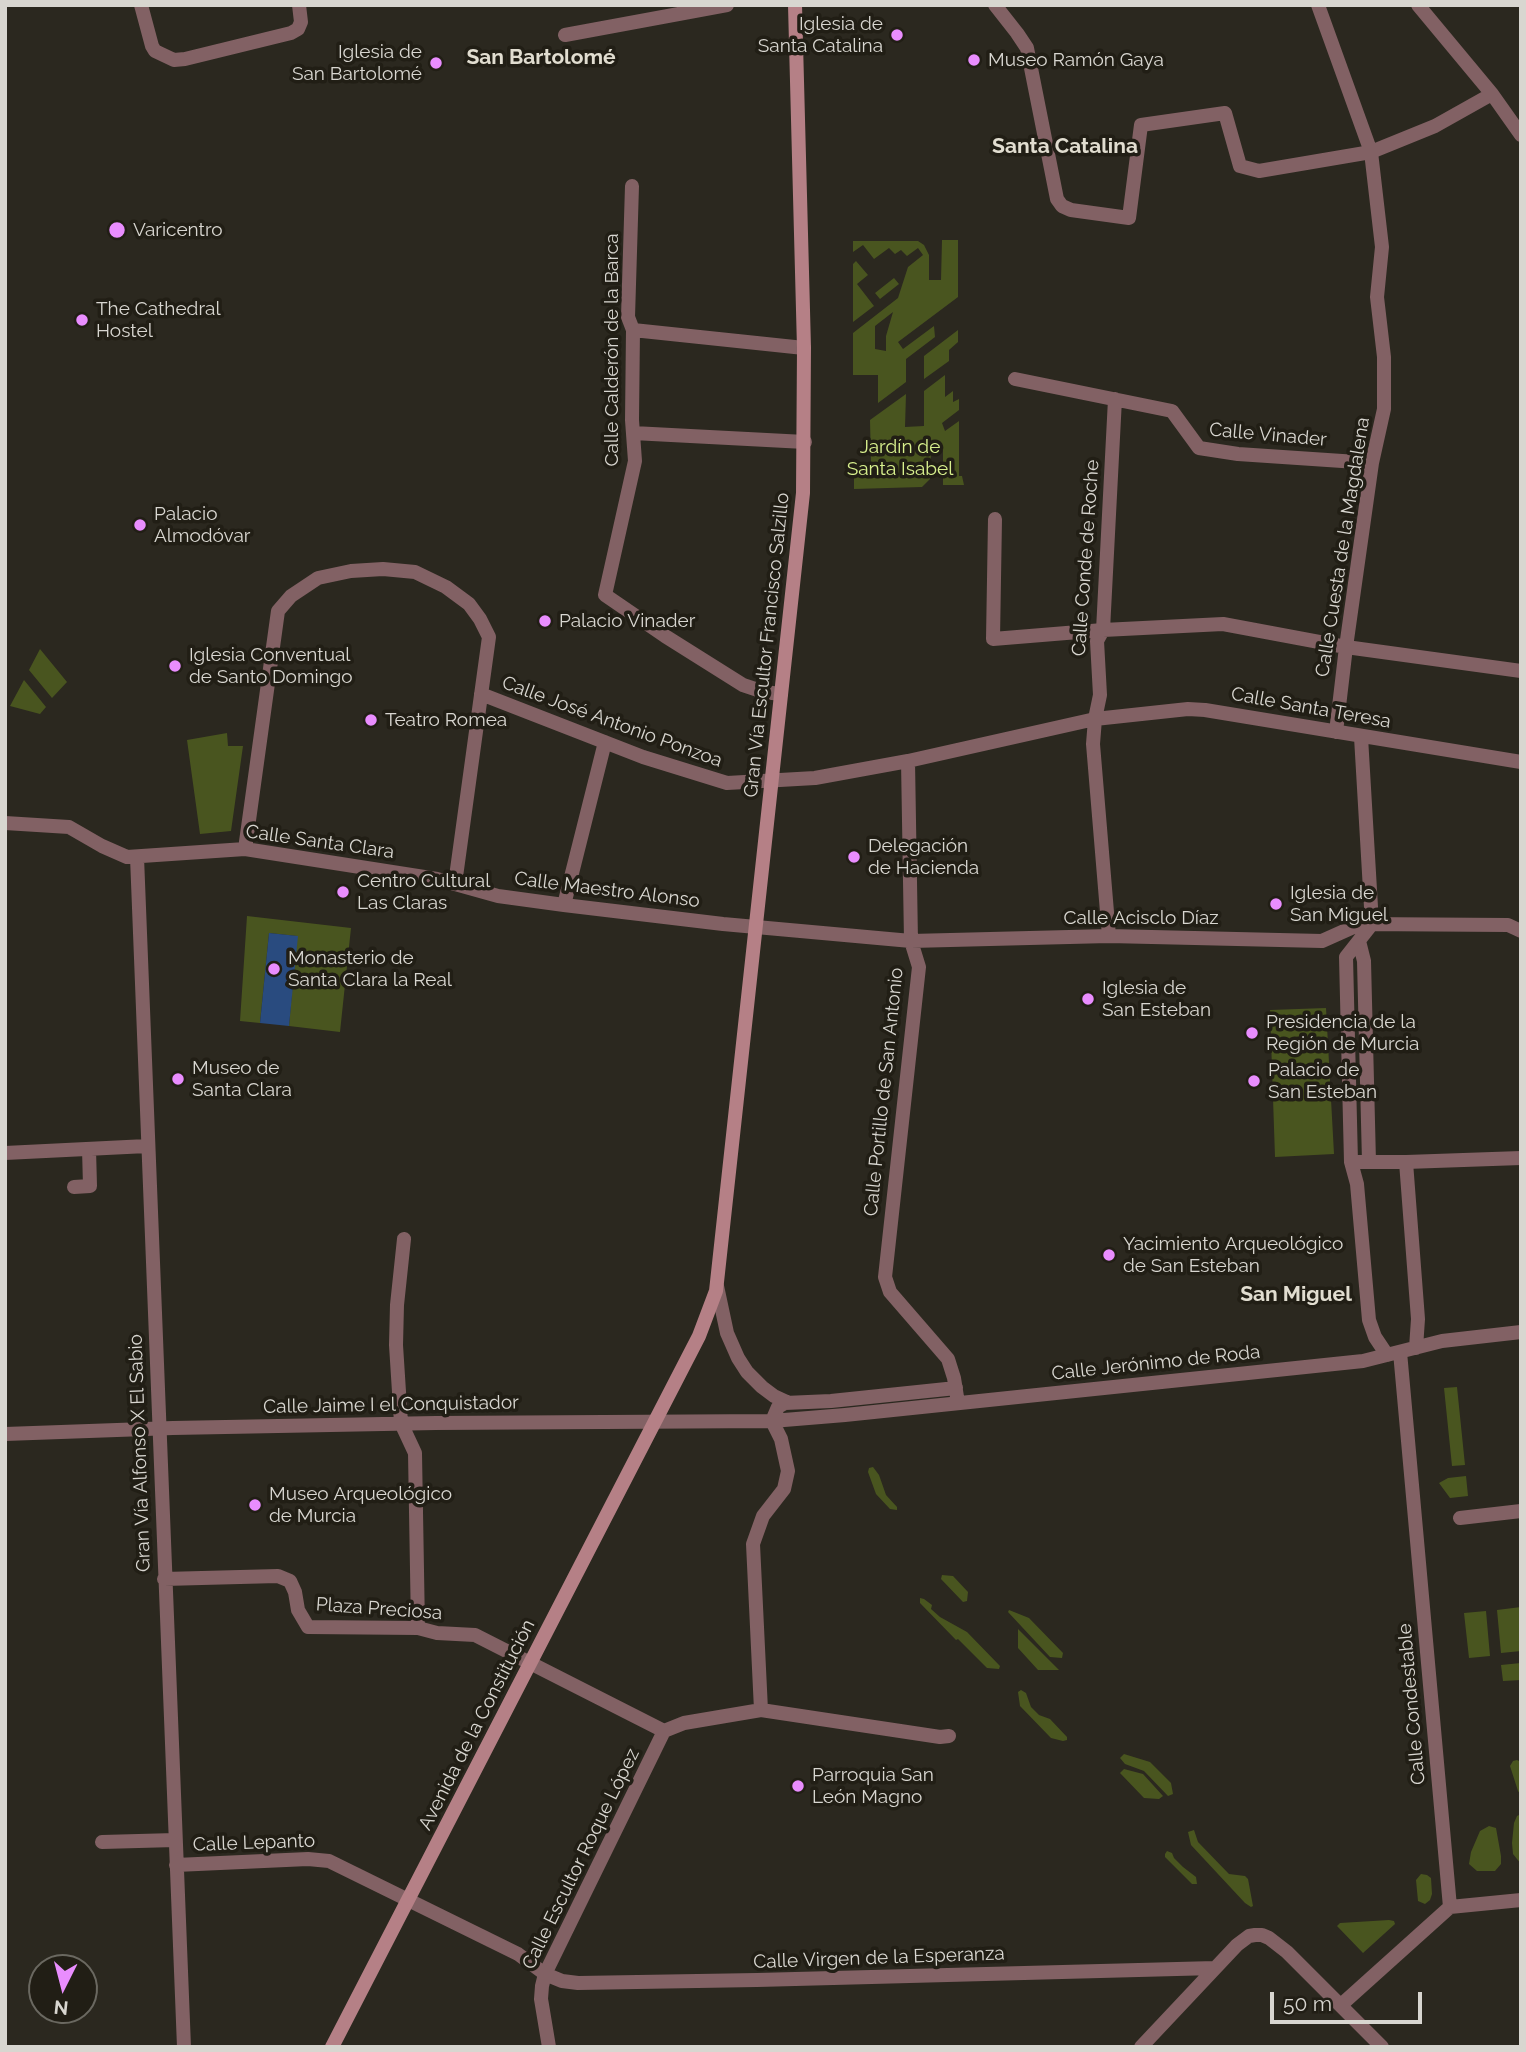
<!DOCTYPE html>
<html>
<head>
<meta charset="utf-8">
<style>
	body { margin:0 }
	#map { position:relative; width:1526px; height:2052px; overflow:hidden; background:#2b281f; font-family:Raleway,sans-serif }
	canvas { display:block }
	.frame { position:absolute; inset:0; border:7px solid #d8d6d0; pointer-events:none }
	.north { position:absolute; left:28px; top:1954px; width:70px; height:70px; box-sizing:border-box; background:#211e15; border:2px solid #6a6860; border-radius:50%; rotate:186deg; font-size:19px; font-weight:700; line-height:28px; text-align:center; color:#d8d6d0 }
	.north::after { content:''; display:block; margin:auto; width:24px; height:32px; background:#e98dfe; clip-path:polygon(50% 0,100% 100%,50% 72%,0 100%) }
	.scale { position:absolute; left:1270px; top:1992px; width:152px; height:32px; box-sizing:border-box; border:4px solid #d8d6d0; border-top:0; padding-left:9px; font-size:21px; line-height:24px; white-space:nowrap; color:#d8d6d0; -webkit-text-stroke:5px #211e15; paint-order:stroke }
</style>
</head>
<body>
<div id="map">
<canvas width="1526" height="2052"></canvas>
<div class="frame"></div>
<div class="north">N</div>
<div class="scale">50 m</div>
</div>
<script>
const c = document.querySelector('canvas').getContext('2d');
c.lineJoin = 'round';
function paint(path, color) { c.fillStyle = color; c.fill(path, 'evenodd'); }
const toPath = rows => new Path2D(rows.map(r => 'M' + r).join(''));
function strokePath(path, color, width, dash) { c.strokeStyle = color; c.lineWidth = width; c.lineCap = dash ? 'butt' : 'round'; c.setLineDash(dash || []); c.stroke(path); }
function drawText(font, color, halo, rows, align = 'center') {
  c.font = font + ' Raleway,sans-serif'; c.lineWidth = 7; c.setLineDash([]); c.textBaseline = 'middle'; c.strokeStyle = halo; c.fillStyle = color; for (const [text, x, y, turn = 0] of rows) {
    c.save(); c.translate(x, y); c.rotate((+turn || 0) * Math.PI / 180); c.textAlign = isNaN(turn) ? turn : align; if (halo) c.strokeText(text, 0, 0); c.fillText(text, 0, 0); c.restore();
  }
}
const green = toPath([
	[942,240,958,240,958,297,898,342,903,349,934,326,935,337,906,359,906,382,878,403,878,375,853,375,853,333,898,298,908,267,923,255,918,248,907,256,901,250,895,254,889,248,874,259,863,245,853,252,853,241,918,241,924,245,929,255,929,280,941,280],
	[893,312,886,336,886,351,875,349,875,326],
	[856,261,868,275,857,284,874,306,853,322,853,264],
	[894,278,899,284,880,299,875,293],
	[958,330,958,342,949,350,949,361,924,379,924,356],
	[945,375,945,397,953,391,953,402,959,399,959,410,942,423,945,431,959,421,959,476,962,476,964,485,943,485,943,450,931,449,930,479,922,487,854,489,854,478,871,465,870,420,906,394,905,427,924,426,924,391],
	[40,649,67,682,52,698,29,670],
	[24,680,46,707,40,714,10,706],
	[227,733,228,746,243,746,231,831,200,834,187,740],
	[247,916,351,928,340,1032,289,1026,297,936,269,933,260,1023,240,1021],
	[1326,1008,1334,1154,1275,1157,1270,1010],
	[1457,1387,1465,1465,1452,1466,1444,1388],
	[873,1467,879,1475,886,1495,897,1507,897,1510,890,1509,876,1494,868,1472,869,1468],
	[1466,1476,1468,1496,1450,1498,1439,1483,1448,1478],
	[942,1575,953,1576,968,1592,967,1601,963,1602,941,1579],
	[920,1598,924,1599,932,1605,931,1609,940,1617,967,1632,1000,1666,999,1669,987,1668,958,1639,956,1640,920,1603],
	[1521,1607,1521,1651,1501,1653,1497,1610],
	[1009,1610,1029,1618,1063,1653,1062,1658,1050,1657,1008,1612],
	[1486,1611,1490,1656,1469,1658,1464,1613],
	[1018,1629,1059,1670,1038,1670,1018,1648],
	[1521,1663,1521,1680,1503,1681,1501,1665],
	[1021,1690,1026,1693,1031,1707,1039,1715,1050,1719,1067,1737,1067,1740,1063,1741,1051,1738,1020,1706,1018,1692],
	[1124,1754,1150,1762,1171,1783,1173,1794,1168,1796,1144,1771,1125,1764,1120,1758],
	[1517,1760,1521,1762,1521,1795,1518,1791,1510,1766,1513,1761],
	[1124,1769,1143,1774,1163,1796,1159,1799,1144,1798,1120,1773],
	[1521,1814,1521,1864,1513,1854,1512,1843,1514,1823,1517,1816],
	[1489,1826,1496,1828,1501,1856,1501,1864,1495,1871,1477,1871,1469,1864,1471,1852,1480,1831],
	[1194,1830,1198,1842,1229,1874,1245,1876,1248,1879,1253,1906,1251,1907,1245,1903,1191,1845,1188,1832],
	[1167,1851,1172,1853,1174,1858,1183,1867,1196,1877,1197,1884,1192,1884,1165,1857,1165,1854],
	[1421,1874,1427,1875,1431,1878,1432,1894,1430,1900,1425,1904,1418,1901,1416,1880],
	[1389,1920,1394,1921,1395,1924,1363,1953,1337,1926,1340,1923]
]);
const water = toPath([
	[269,933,298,936,289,1026,260,1023]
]);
const street = toPath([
	[141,5,152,46,155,51,174,60,185,59,291,33,298,29,301,22,299,5],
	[995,5,1017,33,1027,48,1057,199,1062,206,1071,210,1129,218,1141,125,1225,113,1240,166,1259,171,1371,152,1435,126,1492,94],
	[1318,5,1371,152,1382,247,1377,297,1384,357,1384,409,1372,463,1346,647,1336,732],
	[1418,5,1492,94,1521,135],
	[565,35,727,5],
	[632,186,628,317,633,330,632,420,635,461,605,595,665,636,743,685,764,692,781,694],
	[633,330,804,348],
	[1015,379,1172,411,1199,448,1238,454,1372,463],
	[633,433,805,442],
	[995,519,993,639,1103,630,1223,624,1346,647,1521,671],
	[481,694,643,757,727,783,815,778,908,761,1095,719,1188,709,1205,710,1521,762],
	[1361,737,1372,924],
	[908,761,911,941,919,967,885,1277,890,1292,948,1359,954,1378,958,1403],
	[5,823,69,827,102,846,127,857,245,849,437,879,498,896,564,905,723,924,911,941,1109,936,1322,941,1360,924,1508,925,1521,931],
	[245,849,278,611,291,596,318,578,351,571,383,569,415,572,446,587,469,604,480,619,489,637,455,884],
	[137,857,184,2047],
	[564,905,605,742],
	[1372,924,1346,957,1351,1162,1357,1184,1369,1320,1375,1337,1387,1355],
	[1109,936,1093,744,1095,719,1100,695,1097,641,1103,630,1115,399],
	[1359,941,1364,961,1369,1162],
	[5,1153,147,1146],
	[1351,1162,1406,1162,1418,1319,1416,1348],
	[1406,1162,1521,1158],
	[74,1187,90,1186,89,1149],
	[404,1239,397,1305,396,1345,401,1423,415,1453,418,1628],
	[717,1286,727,1333,738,1358,747,1372,762,1387,774,1396,789,1403],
	[1400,1352,1450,1907],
	[772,1421,778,1407,785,1403,831,1401,956,1388],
	[5,1434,173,1428,436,1423,772,1421,845,1415,1363,1361,1442,1341,1521,1332],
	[1460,1518,1521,1511],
	[164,1579,278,1576,290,1581,295,1592,298,1610,308,1627,418,1628,437,1633,475,1635,664,1731,684,1723,761,1710,940,1737,949,1736],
	[761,1710,753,1544,763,1516,784,1489,788,1471,781,1439,772,1421],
	[102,1842,175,1840],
	[176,1865,308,1859,329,1861,518,1954,545,1974,562,1981,578,1983,757,1980,1215,1968],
	[1450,1907,1521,1900],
	[1341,2005,1450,1907],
	[549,2047,541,1999,542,1986,545,1974,664,1731],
	[1141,2047,1237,1945,1249,1936,1255,1935,1262,1935,1269,1938,1287,1952,1382,2047]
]);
const secondary = toPath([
	[332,2047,699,1336,716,1291,803,493,804,348,795,5]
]);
const markers = [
	[897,35,7,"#e98dfe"],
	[974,60,7,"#e98dfe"],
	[436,63,7,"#e98dfe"],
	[117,230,9,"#e98dfe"],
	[82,320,7,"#e98dfe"],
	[140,525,7,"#e98dfe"],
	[545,621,7,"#e98dfe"],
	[175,666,7,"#e98dfe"],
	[371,720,7,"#e98dfe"],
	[854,857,7,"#e98dfe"],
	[343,892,7,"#e98dfe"],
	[1276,904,7,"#e98dfe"],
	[274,969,7,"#e98dfe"],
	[1088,999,7,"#e98dfe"],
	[1252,1033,7,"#e98dfe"],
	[178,1079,7,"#e98dfe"],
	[1254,1081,7,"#e98dfe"],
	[1109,1255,7,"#e98dfe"],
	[255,1505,7,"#e98dfe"],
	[798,1786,7,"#e98dfe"]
];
const poiNames = [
	["Iglesia de",883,24,"right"],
	["Santa Catalina",883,46,"right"],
	["Iglesia de",422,52,"right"],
	["San Bartolomé",422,74,"right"],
	["Museo Ramón Gaya",988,60],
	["Varicentro",133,230],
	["The Cathedral",96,309],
	["Hostel",96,331],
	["Palacio",154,514],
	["Almodóvar",154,536],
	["Palacio Vinader",559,621],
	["Iglesia Conventual",189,655],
	["de Santo Domingo",189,677],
	["Teatro Romea",385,720],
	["Delegación",868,846],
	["de Hacienda",868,868],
	["Centro Cultural",357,881],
	["Las Claras",357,903],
	["Iglesia de",1290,893],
	["San Miguel",1290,915],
	["Monasterio de",288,958],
	["Santa Clara la Real",288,980],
	["Iglesia de",1102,988],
	["San Esteban",1102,1010],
	["Presidencia de la",1266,1022],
	["Región de Murcia",1266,1044],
	["Museo de",192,1068],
	["Santa Clara",192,1090],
	["Palacio de",1268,1070],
	["San Esteban",1268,1092],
	["Yacimiento Arqueológico",1123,1244],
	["de San Esteban",1123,1266],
	["Museo Arqueológico",269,1494],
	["de Murcia",269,1516],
	["Parroquia San",812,1775],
	["León Magno",812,1797]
];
const streetNames = [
	["Calle Calderón de la Barca",612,350,-90],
	["Calle Vinader",1268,435,5],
	["Calle Cuesta de la Magdalena",1343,547,-81],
	["Calle Conde de Roche",1086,558,-86],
	["Gran Vía Escultor Francisco Salzillo",767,645,-84],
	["Calle Santa Teresa",1311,708,10],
	["Calle José Antonio Ponzoa",612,722,20],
	["Calle Santa Clara",320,842,8],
	["Calle Maestro Alonso",607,890,7],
	["Calle Acisclo Díaz",1141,918],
	["Calle Portillo de San Antonio",884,1092,-84],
	["Calle Jerónimo de Roda",1156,1363,-6],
	["Calle Jaime I el Conquistador",391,1405,-1],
	["Gran Vía Alfonso X El Sabio",140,1453,-92],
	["Plaza Preciosa",379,1609,4],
	["Calle Condestable",1412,1704,-95],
	["Avenida de la Constitución",477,1725,-63],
	["Calle Lepanto",254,1843,-2],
	["Calle Escultor Roque López",581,1859,-64],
	["Calle Virgen de la Esperanza",879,1958,-2]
];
const parkNames = [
	["Jardín de",900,447],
	["Santa Isabel",900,469]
];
const neighbourhoodNames = [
	["San Bartolomé",541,58],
	["Santa Catalina",1065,147],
	["San Miguel",1296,1295]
];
paint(green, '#49551f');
paint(water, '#294b7f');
strokePath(street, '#826164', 14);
strokePath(secondary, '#b58086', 14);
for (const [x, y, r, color] of markers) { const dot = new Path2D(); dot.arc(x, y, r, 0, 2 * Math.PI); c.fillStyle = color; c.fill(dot); strokePath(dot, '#211e15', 2.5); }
drawText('19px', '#d8d6d0', '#211e15', poiNames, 'left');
drawText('19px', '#d8d6d0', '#211e15', streetNames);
drawText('19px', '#d8f08e', '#211e15', parkNames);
drawText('bold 21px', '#e1ddd0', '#211e15', neighbourhoodNames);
</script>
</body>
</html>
